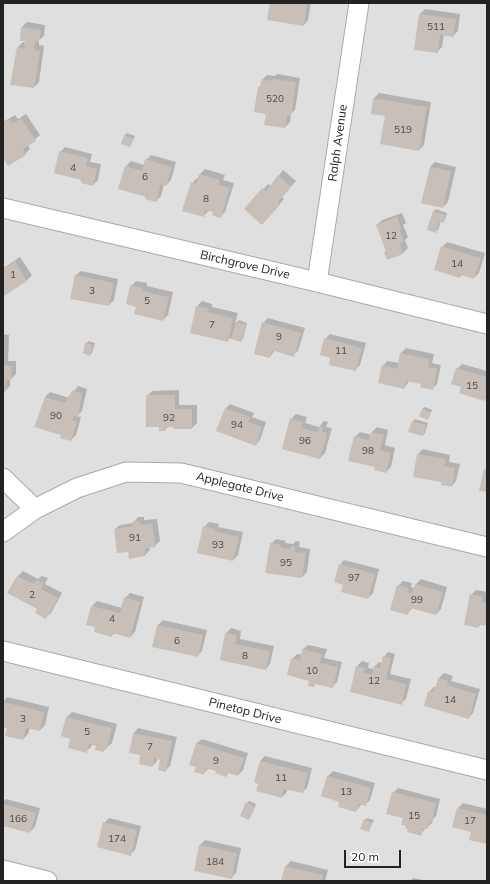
<!DOCTYPE html>
<html>
<head>
<meta charset="utf-8">
<style>
	body { margin:0 }
	#map { position:relative; width:490px; height:884px; overflow:hidden; background:#f2efe9; font-family:Mulish,sans-serif }
	canvas { display:block }
	.frame { position:absolute; inset:0; border:4px solid #222; pointer-events:none }
	.scale { position:absolute; left:344px; top:850px; width:57px; height:18px; box-sizing:border-box; border:2px solid #222; border-top:0; padding-left:5px; font-size:12px; line-height:14px; white-space:nowrap; color:#222; -webkit-text-stroke:3px #fff; paint-order:stroke }
</style>
</head>
<body>
<div id="map">
<canvas width="490" height="884"></canvas>
<div class="frame"></div>
<div class="scale">20 m</div>
</div>
<script>
const c = document.querySelector('canvas').getContext('2d');
c.lineJoin = 'round';
function paint(path, color) { c.fillStyle = color; c.fill(path, 'evenodd'); }
const toPath = rows => new Path2D(rows.map(r => 'M' + r).join(''));
function strokePath(path, color, width, dash) { c.strokeStyle = color; c.lineWidth = width; c.lineCap = dash ? 'butt' : 'round'; c.setLineDash(dash || []); c.stroke(path); }
function drawText(font, color, halo, rows, align = 'center') {
  c.font = font + ' Mulish,sans-serif'; c.lineWidth = 4; c.setLineDash([]); c.textBaseline = 'middle'; c.strokeStyle = halo; c.fillStyle = color; for (const [text, x, y, turn = 0] of rows) {
    c.save(); c.translate(x, y); c.rotate((+turn || 0) * Math.PI / 180); c.textAlign = isNaN(turn) ? turn : align; if (halo) c.strokeText(text, 0, 0); c.fillText(text, 0, 0); c.restore();
  }
}
const residential = toPath([
	[3,3,487,3,487,881,3,881]
]);
const shadow = toPath([
	[271,3,311,3,308,20,304,25],
	[425,9,460,14,458,31,453,36,444,34,442,47,437,52,416,49,420,14],
	[27,22,45,25,44,36,39,40,39,45,44,46,39,82,34,87,12,84,18,47,23,42,26,43,22,27],
	[277,74,300,78,295,110,291,114,290,122,285,127,267,113,259,87,261,85,262,80,267,75,275,76],
	[379,93,431,102,424,145,419,150,386,115,374,98],
	[26,114,40,135,28,145,30,149,25,154,3,157,5,154,3,151,3,122,15,115,18,119],
	[127,133,135,136,130,146,125,135],
	[65,147,92,154,90,162,101,164,98,180,93,185,83,180,60,152],
	[151,155,176,162,171,180,166,185,164,184,161,196,156,201,147,197,126,166,131,161,144,165,146,160],
	[435,162,456,167,448,202,443,207,423,203,430,167],
	[205,169,225,175,223,180,234,183,225,212,220,217,214,211,209,210,204,216,192,183,197,178,198,179,200,174],
	[283,170,296,181,282,197,284,199,267,219,246,209,268,184,271,186],
	[436,209,447,213,445,220,443,222,441,221,438,230,436,232,434,211],
	[402,213,406,223,403,225,408,237,405,240,408,248,403,253,388,258,387,251,377,225,382,220],
	[447,242,485,253,479,273,474,278,462,275,460,277,442,247],
	[20,257,32,275,27,280,4,294,3,268],
	[81,271,118,279,114,300,109,305,76,275],
	[136,281,147,283,147,286,173,292,168,315,163,320,138,306,131,286],
	[202,301,212,304,212,307,238,313,235,324,239,320,247,323,243,339,240,341,230,338,228,340,197,306],
	[268,318,305,328,298,351,293,355,275,350,270,357,263,323],
	[3,334,9,335,8,361,16,361,16,374,10,380,10,386,5,391,3,391],
	[330,334,366,343,360,365,355,370,332,357,325,339],
	[88,341,95,343,92,353,90,355,86,344],
	[406,348,434,354,432,363,441,365,437,384,432,389,422,383,409,380,408,383,404,388,383,366,387,361,399,363,401,353],
	[462,364,487,371,487,397,484,400,457,369],
	[78,386,87,389,82,411,77,416,81,417,76,435,71,440,62,435,45,397,50,392,69,398],
	[179,390,179,405,197,405,197,423,192,428,169,426,165,430,147,396,152,391],
	[230,404,254,413,252,417,266,422,260,440,255,445,225,409],
	[425,407,432,410,428,419,422,409],
	[296,414,307,417,305,423,319,427,324,421,328,422,326,427,332,428,325,453,320,458,291,419],
	[415,419,428,423,425,433,422,435,413,421],
	[377,427,388,430,385,445,395,448,391,467,386,472,376,466,355,437,360,432,372,435,372,432],
	[423,449,450,455,449,462,460,464,456,481,452,486,418,454],
	[138,517,144,517,144,520,157,519,160,541,155,546,149,547,150,550,145,555,129,551,115,529,120,525,133,523],
	[209,522,219,524,218,527,243,532,238,555,233,560,204,527],
	[276,539,286,541,285,543,293,544,296,541,300,542,299,547,310,549,307,572,302,577,271,544],
	[344,560,379,569,373,593,368,598,340,565],
	[23,571,38,579,42,576,48,578,45,584,62,593,51,613,46,617,38,609,9,593,18,576],
	[421,579,447,587,441,609,436,614,413,607,407,614,398,586,403,581,412,583,411,587,415,588,416,584],
	[476,590,487,592,487,625,481,624,478,627,471,595],
	[130,593,144,597,135,632,130,637,114,633,111,636,92,606,97,601,122,608,125,598],
	[163,620,207,630,202,651,197,656,158,625],
	[231,628,241,631,240,639,274,646,270,664,266,669,221,660,226,633],
	[308,645,327,649,324,658,342,662,337,682,332,687,316,683,314,686,310,680,292,659,297,654,302,655,303,649],
	[388,652,395,654,390,674,411,679,406,699,401,703,351,691,357,666,362,661,369,663,368,668,374,669,374,667,379,662,382,663,384,657],
	[444,673,453,676,451,681,480,689,473,713,468,718,429,692,434,687,436,687,439,678],
	[7,697,49,707,45,725,40,730,30,728,28,734,23,739,3,723,3,702],
	[72,712,117,724,112,743,103,751,97,745,92,744,91,747,86,752,71,738,63,736,67,717],
	[138,728,177,737,170,766,165,771,161,759,157,758,157,761,152,766,142,755,134,733],
	[202,739,248,753,243,770,238,775,230,772,226,776,217,770,209,768,203,774,197,766,197,743],
	[265,756,312,768,307,788,302,792,287,789,287,792,282,797,260,761],
	[333,771,375,783,370,800,365,805,362,804,356,811,341,801,322,796,328,776],
	[398,788,440,799,436,816,433,819,432,823,427,828,426,828,420,835,409,828,407,825,393,793],
	[6,799,40,808,35,827,30,832,3,825,3,802],
	[249,801,256,804,251,816,247,803],
	[463,803,487,809,487,843,472,831,458,808],
	[109,818,141,826,135,850,130,854,104,823],
	[367,818,374,820,368,831,365,820],
	[205,840,241,848,236,873,231,878,195,870,200,845],
	[291,861,328,870,325,881,282,881,286,866],
	[413,878,423,880,423,881,410,881]
]);
const building = toPath([
	[270,3,307,3,304,26,267,20],
	[419,14,456,19,453,37,440,35,438,53,414,50],
	[21,27,41,30,39,42,35,41,34,49,40,51,34,88,10,85,17,47,24,49,25,41,20,41],
	[262,79,271,81,272,79,296,82,291,116,287,115,285,128,264,125,266,114,254,112,258,87,260,87],
	[373,98,427,107,419,151,380,144,385,116,371,114],
	[21,118,36,141,23,149,26,155,8,166,3,158,3,156,5,155,3,152,3,123,10,119,13,123],
	[124,135,134,139,130,147,121,144],
	[59,151,88,158,86,166,97,169,93,186,81,183,81,180,54,173],
	[145,159,172,167,166,186,161,184,156,202,145,199,146,197,118,189,125,166,142,171],
	[430,167,451,171,443,208,421,203],
	[199,174,220,180,219,185,230,188,221,218,212,215,213,212,206,210,204,217,182,211,191,182,196,184],
	[278,175,291,187,278,202,280,205,262,225,244,209,262,188,266,191],
	[433,211,446,215,443,223,439,222,436,233,427,230],
	[397,217,401,228,399,229,404,242,400,244,403,254,387,260,384,252,386,251,376,225],
	[441,246,481,258,474,279,461,275,460,278,434,270],
	[15,261,27,281,4,296,3,268],
	[75,275,114,283,109,306,70,299],
	[130,285,143,288,142,291,169,297,163,321,134,314,136,307,126,304],
	[196,306,208,308,207,312,233,318,228,342,190,333],
	[236,322,246,325,241,342,231,339],
	[262,322,301,333,294,357,272,350,270,358,254,354],
	[324,338,362,348,356,371,329,365,330,358,320,355],
	[85,343,93,345,90,356,83,353],
	[400,353,429,359,428,367,437,369,433,390,420,387,421,384,406,381,404,389,378,383,382,365,397,369],
	[3,365,12,366,11,380,6,380,5,392,3,392],
	[456,368,487,377,487,392,484,401,459,393,461,387,451,384],
	[72,390,82,394,78,417,74,416,72,420,77,422,71,441,60,438,61,435,34,427,45,397,66,403,69,395,70,396],
	[146,395,175,395,175,409,192,409,192,429,173,429,173,427,166,427,165,431,159,431,159,427,146,427],
	[225,408,250,417,248,422,262,427,256,446,216,431],
	[422,409,431,412,428,420,419,416],
	[290,418,303,422,301,428,317,432,319,426,323,427,322,432,327,433,320,459,282,449],
	[412,421,426,425,423,436,408,432],
	[371,432,384,435,380,450,391,453,386,473,374,470,375,467,348,461,354,436,369,440],
	[417,454,446,459,444,466,455,468,452,487,441,485,441,482,413,477],
	[484,469,487,469,487,492,479,491],
	[139,521,140,525,152,523,156,547,145,548,145,556,129,559,128,552,117,553,114,529,133,526,132,522],
	[203,526,214,529,214,531,239,537,233,561,197,553],
	[270,543,281,545,281,548,290,549,291,546,295,546,295,552,306,553,302,578,265,573],
	[339,564,375,574,368,599,341,592,343,585,334,582],
	[17,576,34,584,36,580,44,583,41,589,58,598,46,619,35,613,37,609,7,593],
	[415,584,443,592,436,615,410,608,408,615,390,610,397,585,408,588,407,592,412,593],
	[470,594,483,597,482,602,487,603,487,626,479,624,479,628,464,625],
	[124,597,140,602,130,638,112,633,112,637,94,632,95,627,86,625,91,606,120,613],
	[157,625,203,635,198,657,152,647],
	[225,633,237,635,235,644,270,651,266,670,220,660],
	[302,649,322,654,320,663,338,667,333,688,315,684,314,687,308,686,309,681,287,675,291,658,300,660],
	[383,656,391,658,386,679,406,684,402,705,350,692,356,666,365,668,364,673,372,675,374,666,380,668],
	[438,678,448,681,447,685,476,694,469,719,424,706,428,691,434,692],
	[3,702,44,712,40,731,26,728,23,740,5,736,7,728,3,727],
	[66,717,112,728,107,749,105,748,104,752,95,750,96,746,89,744,87,753,68,748,70,739,61,736],
	[133,733,172,741,166,772,158,770,160,760,154,758,152,767,139,764,140,755,129,753],
	[196,743,244,758,238,776,228,773,226,777,215,773,216,771,206,768,204,775,194,772,196,767,189,765],
	[260,761,308,773,303,793,284,789,282,798,256,791,258,784,254,782],
	[327,776,371,788,366,806,359,804,356,812,338,807,339,802,321,796],
	[392,792,436,803,432,822,429,822,428,829,423,828,421,836,407,832,408,829,405,828,406,826,401,825,403,818,386,814],
	[246,802,255,807,249,820,240,816],
	[3,804,36,813,30,833,3,826],
	[457,808,487,815,487,844,469,840,471,832,452,827],
	[364,819,372,823,369,832,360,829],
	[103,822,137,830,131,856,97,847],
	[199,845,237,853,232,879,194,871],
	[285,866,323,875,322,881,281,881]
]);
const minor = toPath([
	[3,208,317,282,487,324],
	[317,282,359,3],
	[3,478,35,509],
	[3,532,35,509,77,488,126,472,181,473,487,547],
	[3,651,487,770],
	[3,870,47,881]
]);
const numberNames = [
	["511",436,27],
	["520",275,99],
	["519",403,130],
	["4",73,168],
	["6",145,177],
	["8",206,199],
	["12",391,236],
	["14",457,264],
	["1",13,275],
	["3",92,291],
	["5",147,301],
	["7",212,325],
	["9",279,337],
	["11",341,351],
	["15",472,386],
	["90",56,416],
	["92",169,418],
	["94",237,425],
	["96",305,441],
	["98",368,451],
	["91",135,538],
	["93",218,545],
	["95",286,563],
	["97",354,578],
	["2",32,595],
	["99",417,600],
	["4",112,619],
	["6",177,641],
	["8",245,656],
	["10",312,671],
	["12",374,681],
	["14",450,700],
	["3",23,719],
	["5",87,732],
	["7",150,747],
	["9",216,761],
	["11",281,778],
	["13",346,792],
	["15",414,816],
	["166",18,819],
	["17",470,821],
	["174",117,839],
	["184",215,862]
];
const streetNames = [
	["Ralph Avenue",338,143,-82],
	["Birchgrove Drive",245,265,13],
	["Applegate Drive",240,487,14],
	["Pinetop Drive",245,711,14]
];
paint(residential, '#e0dfdf');
paint(shadow, '#0003');
paint(building, '#c7bfb8');
strokePath(minor, '#a9a9a9', 21);
strokePath(minor, '#fff', 19);
drawText('10px', '#4b4948', null, numberNames);
drawText('12px', '#222', '#fff', streetNames);
</script>
</body>
</html>
